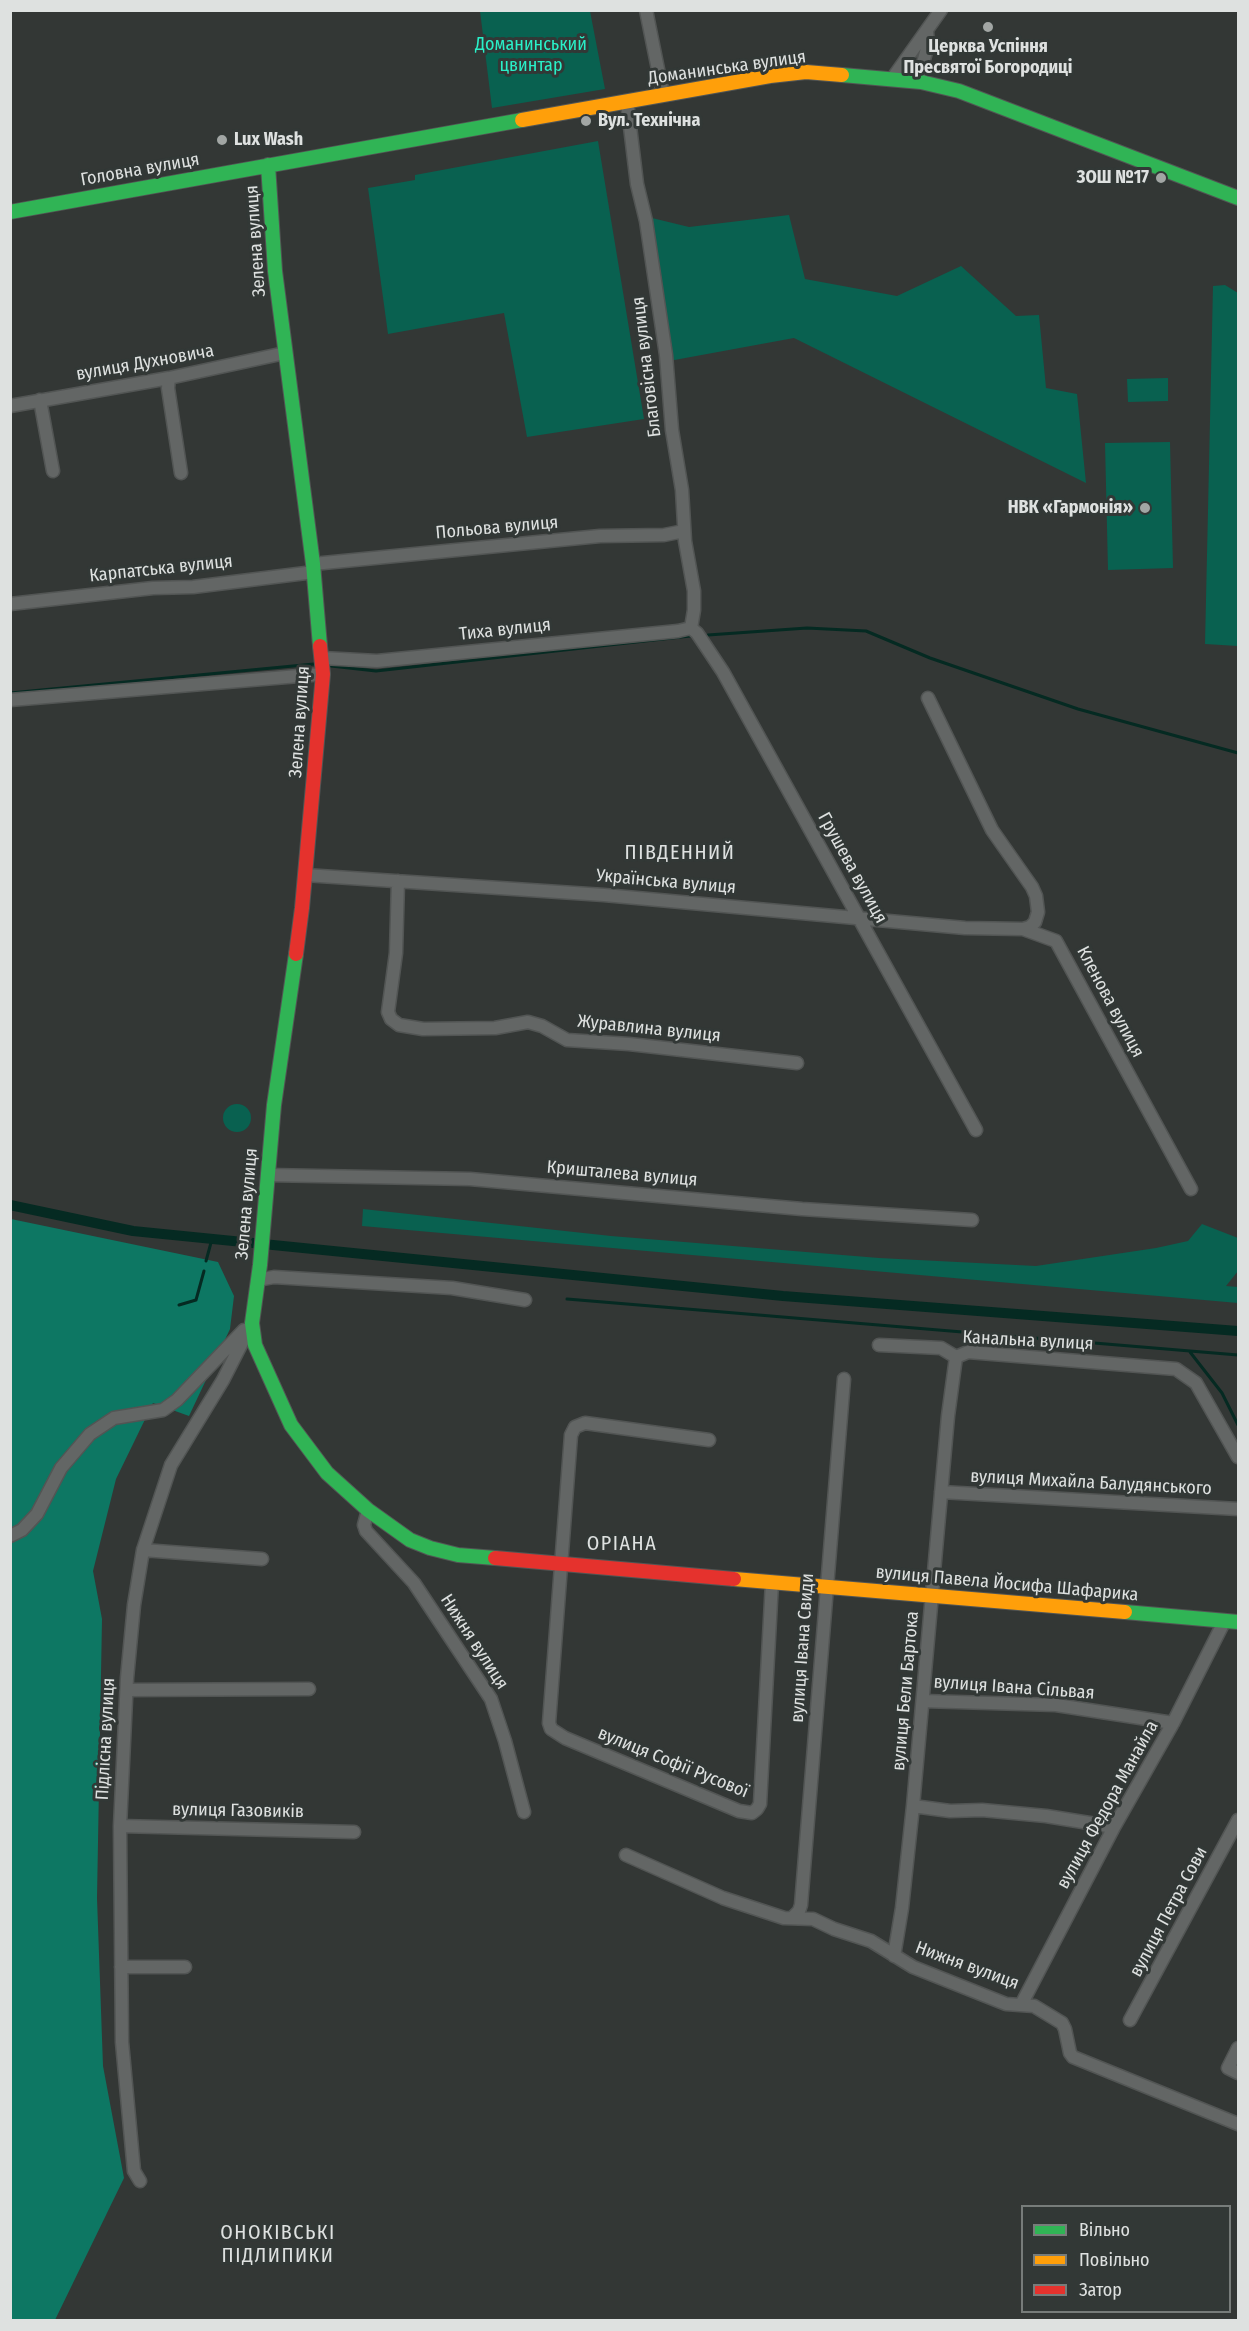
<!DOCTYPE html>
<html>
<head>
<meta charset="utf-8">
<style>
	body { margin:0 }
	#map { position:relative; width:1249px; height:2331px; overflow:hidden; background:#333735; font-family:"Fira Sans Condensed",sans-serif }
	canvas { display:block }
	.frame { position:absolute; inset:0; border:12px solid #dee1e0; pointer-events:none }
	.legend { position:absolute; left:1021px; top:2205px; width:210px; height:108px; box-sizing:border-box; background:#323836; border:2px solid #777c7a; margin:0; padding:8px 10px; list-style:none; font-size:18px; color:#dee1e0 }
	.legend li { display:flex; align-items:center; gap:12px; height:30px }
	.legend b { width:30px; border:2px solid #777c7a }
</style>
</head>
<body>
<div id="map">
<canvas width="1249" height="2331"></canvas>
<div class="frame"></div>
<ul class="legend">
<li><b style="height:8px;background:#30b455"></b>Вільно</li>
<li><b style="height:8px;background:#ff9f0a"></b>Повільно</li>
<li><b style="height:8px;background:#e5322d"></b>Затор</li>
</ul>
</div>
<script>
const c = document.querySelector('canvas').getContext('2d');
c.lineJoin = 'round';
function paint(path, color) { c.fillStyle = color; c.fill(path, 'evenodd'); }
const toPath = rows => new Path2D(rows.map(r => 'M' + r).join(''));
function strokePath(path, color, width, dash) { c.strokeStyle = color; c.lineWidth = width; c.lineCap = dash ? 'butt' : 'round'; c.setLineDash(dash || []); c.stroke(path); }
function drawText(font, color, halo, rows, align = 'center') {
  c.font = font + ' "Fira Sans Condensed",sans-serif'; c.lineWidth = 6; c.setLineDash([]); c.textBaseline = 'middle'; c.strokeStyle = halo; c.fillStyle = color; for (const [text, x, y, turn = 0] of rows) {
    c.save(); c.translate(x, y); c.rotate((+turn || 0) * Math.PI / 180); c.textAlign = isNaN(turn) ? turn : align; if (halo) c.strokeText(text, 0, 0); c.fillText(text, 0, 0); c.restore();
  }
}
const green = toPath([
	[480,11,590,11,605,89,492,108],
	[598,141,644,419,527,437,504,313,388,334,368,188,415,180,415,175],
	[789,215,805,279,897,296,961,266,1016,316,1039,315,1046,388,1077,394,1086,483,794,338,669,361,652,218,689,227],
	[1225,285,1238,293,1238,646,1205,644,1213,286],
	[1168,378,1168,401,1128,402,1127,379],
	[1170,442,1173,568,1108,570,1105,443],
	'223 1118a14 14 0 1 1 28 0a14 14 0 1 1-28 0Z',
	[363,1209,611,1236,879,1258,1036,1266,1156,1248,1188,1241,1202,1224,1238,1238,1238,1271,1226,1286,1238,1287,1238,1303,362,1226]
]);
const forest = toPath([
	[11,1219,218,1262,234,1296,230,1329,189,1416,153,1403,116,1479,93,1571,102,1619,97,1898,103,2066,124,2178,55,2320,11,2320]
]);
const stream = toPath([
	[708,635,807,628,866,631,930,658,1078,709,1238,753],
	[331,666,376,671,690,636],
	[10,693,314,664],
	[206,1261,212,1239],
	[567,1299,1238,1355],
	[179,1305,196,1300,204,1271],
	[1190,1352,1222,1393,1238,1425]
]);
const canal = toPath([
	[10,1205,133,1231,783,1296,1238,1331]
]);
const street = toPath([
	[646,10,663,94],
	[892,79,941,10],
	[921,82,921,70,928,45,927,31],
	[627,102,637,184,646,221,666,355,672,430,682,490,685,541,694,591,694,610,691,628],
	[169,378,168,388,181,473],
	[40,400,53,471],
	[10,406,169,378,285,353],
	[313,564,600,536,664,535,684,531],
	[10,604,153,588,193,587,314,572],
	[691,628,697,633,723,672,976,1130],
	[322,658,377,661,678,631,691,628],
	[928,698,992,830,1032,887,1036,896,1038,912,1035,922,1030,927,1023,929,1056,941,1191,1189],
	[10,700,323,674],
	[305,875,604,895,965,928,1023,929],
	[398,881,396,953,388,1012,391,1019,399,1025,423,1029,495,1028,528,1022,542,1026,567,1040,629,1044,797,1063],
	[268,1175,470,1179,802,1209,972,1220],
	[258,1280,274,1277,452,1288,525,1300],
	[879,1345,941,1348,956,1357,968,1352,1176,1369,1196,1383,1238,1457],
	[709,1440,585,1423,575,1427,571,1435,549,1723,551,1729,565,1738,739,1811,752,1813,757,1809,760,1804,772,1582],
	[941,1492,1238,1509],
	[368,1510,364,1525,366,1531,414,1583,491,1699,505,1741,524,1812],
	[10,1536,22,1530,37,1514,61,1468,90,1434,114,1418,163,1410,177,1400,244,1330],
	[143,1550,262,1559],
	[127,1690,309,1689],
	[923,1701,1056,1705,1173,1723],
	[913,1806,950,1811,982,1810,1046,1816,1114,1827],
	[120,1826,354,1832],
	[626,1855,723,1898,784,1918,813,1919,834,1929,871,1941,913,1967,1006,2004,1034,2006,1062,2023,1065,2029,1070,2053,1073,2057,1238,2124],
	[793,1917,799,1911,801,1905,844,1379],
	[894,1956,902,1908,913,1806,948,1416,956,1357],
	[121,1967,185,1967],
	[1021,2005,1114,1827,1173,1723,1224,1622],
	[1130,2020,1238,1820],
	[1238,2048,1228,2068,1238,2073],
	[140,2181,134,2171,122,2042,120,1826,127,1678,134,1605,143,1550,171,1465,223,1380,252,1323]
]);
const fast = toPath([
	[842,75,921,82,959,91,1238,198],
	[268,165,275,271,313,564,320,646],
	[10,212,522,120],
	[296,954,274,1105,260,1265,252,1323,255,1345,291,1425,327,1473,368,1510,410,1540,430,1548,458,1555,495,1558],
	[1125,1612,1238,1622]
]);
const slow = toPath([
	[522,120,770,76,806,72,842,75],
	[734,1579,1125,1612]
]);
const jam = toPath([
	[296,954,302,908,323,674,320,646],
	[495,1558,734,1579]
]);
const markers = [
	[988,27,6,"#a2a6a4"],
	[586,121,6,"#a2a6a4"],
	[222,140,6,"#a2a6a4"],
	[1161,178,6,"#a2a6a4"],
	[1145,508,6,"#a2a6a4"]
];
const parkNames = [
	["Доманинський",531,45],
	["цвинтар",531,66]
];
const poiNames = [
	["Церква Успіння",988,47,"center"],
	["Пресвятої Богородиці",988,68,"center"],
	["Вул. Технічна",598,121],
	["Lux Wash",234,140],
	["ЗОШ №17",1149,178,"right"],
	["НВК «Гармонія»",1133,508,"right"]
];
const streetNames = [
	["Доманинська вулиця",727,68,-8],
	["Головна вулиця",140,170,-10],
	["Зелена вулиця",256,241,-94],
	["вулиця Духновича",145,363,-10],
	["Благовісна вулиця",647,367,-97],
	["Польова вулиця",497,528,-5],
	["Карпатська вулиця",161,569,-6],
	["Тиха вулиця",505,630,-6],
	["Зелена вулиця",300,722,-86],
	["Грушева вулиця",852,868,61],
	["Українська вулиця",666,882,5],
	["Кленова вулиця",1110,1002,62],
	["Журавлина вулиця",649,1029,6],
	["Кришталева вулиця",622,1174,5],
	["Зелена вулиця",247,1204,-85],
	["Канальна вулиця",1028,1341,3],
	["вулиця Михайла Балудянського",1091,1483,3],
	["вулиця Павела Йосифа Шафарика",1007,1584,5],
	["Нижня вулиця",474,1642,57],
	["вулиця Івана Свиди",803,1648,-86],
	["вулиця Івана Сільвая",1014,1688,4],
	["вулиця Бели Бартока",906,1691,-85],
	["Підлісна вулиця",106,1739,-87],
	["вулиця Софії Русової",673,1763,22],
	["вулиця Федора Манайла",1108,1805,-61],
	["вулиця Газовиків",238,1811,1],
	["вулиця Петра Сови",1169,1912,-62],
	["Нижня вулиця",967,1966,20]
];
const neighbourhoodNames = [
	["ПІВДЕННИЙ",680,853],
	["ОРІАНА",622,1544],
	["ОНОКІВСЬКІ",278,2233],
	["ПІДЛИПИКИ",278,2256]
];
paint(green, '#096150');
paint(forest, '#0d7763');
strokePath(stream, '#052a22', 3);
strokePath(canal, '#052a22', 10);
strokePath(street, '#525554', 15);
strokePath(fast, '#525554', 16);
strokePath(slow, '#525554', 16);
strokePath(jam, '#525554', 16);
strokePath(street, '#636665', 12);
strokePath(fast, '#30b455', 14);
strokePath(slow, '#ff9f0a', 14);
strokePath(jam, '#e5322d', 14);
for (const [x, y, r, color] of markers) { const dot = new Path2D(); dot.arc(x, y, r, 0, 2 * Math.PI); c.fillStyle = color; c.fill(dot); strokePath(dot, '#323836', 2); }
drawText('18px', '#29f0c8', '#323836', parkNames);
drawText('bold 18px', '#dee1e0', '#323836', poiNames, 'left');
drawText('18px', '#dee1e0', '#323836', streetNames);
c.letterSpacing = '1.5px';
drawText('20px', '#dee1e0', '#323836', neighbourhoodNames);
c.letterSpacing = '0px';
</script>
</body>
</html>
